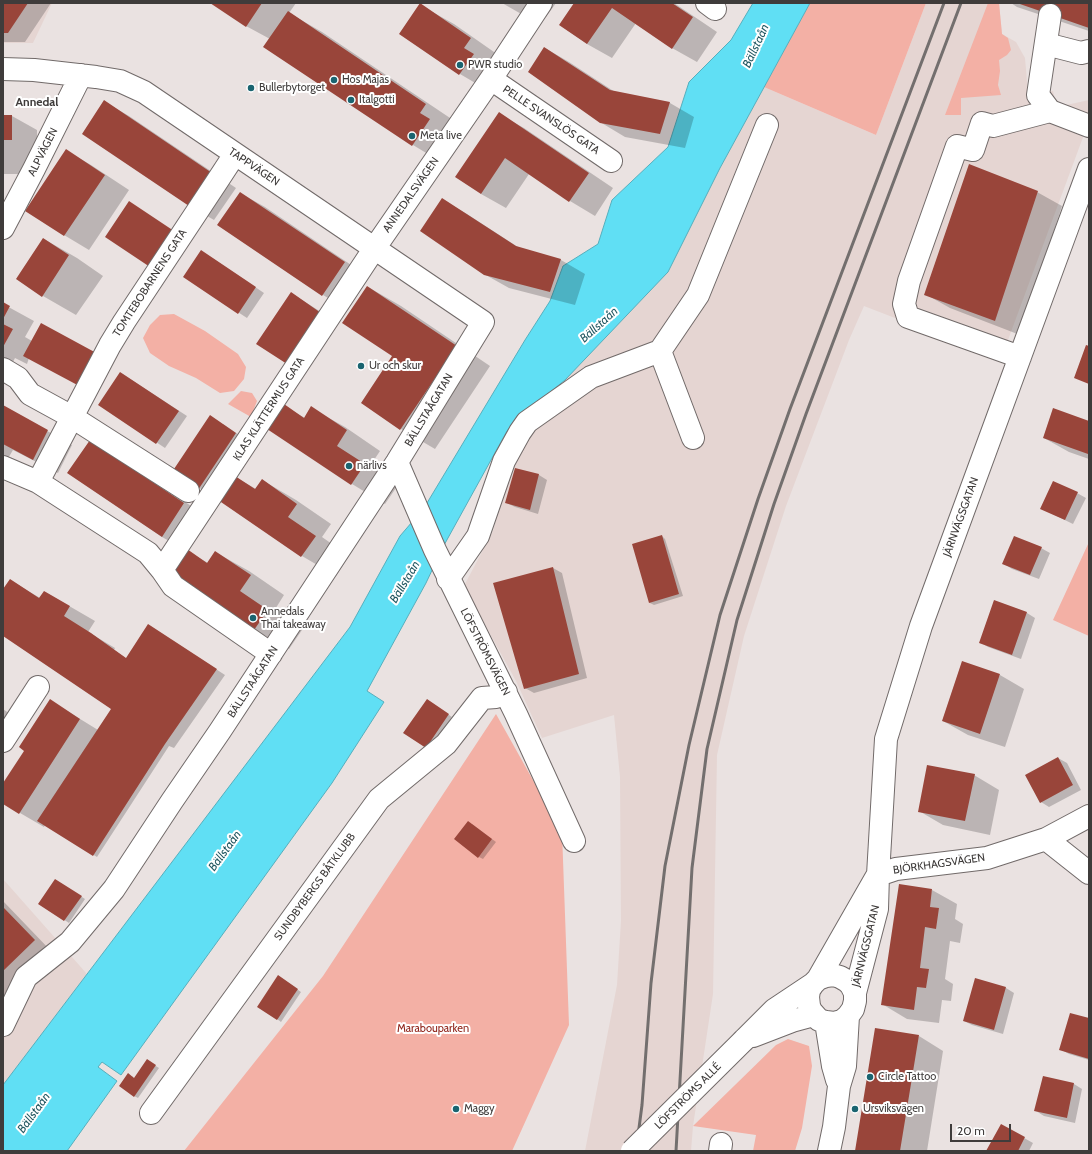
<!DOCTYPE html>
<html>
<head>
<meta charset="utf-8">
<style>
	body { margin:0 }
	#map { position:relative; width:1092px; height:1154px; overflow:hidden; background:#eae2e1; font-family:Cabin,sans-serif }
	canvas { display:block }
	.frame { position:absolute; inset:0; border:4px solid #3f3c3b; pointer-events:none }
	.scale { position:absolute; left:950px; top:1124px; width:61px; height:18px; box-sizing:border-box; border:2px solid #3f3c3b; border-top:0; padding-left:5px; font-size:12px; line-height:14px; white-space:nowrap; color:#3f3c3b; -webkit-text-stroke:3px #fff; paint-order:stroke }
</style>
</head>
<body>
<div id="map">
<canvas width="1092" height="1154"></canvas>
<div class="frame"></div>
<div class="scale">20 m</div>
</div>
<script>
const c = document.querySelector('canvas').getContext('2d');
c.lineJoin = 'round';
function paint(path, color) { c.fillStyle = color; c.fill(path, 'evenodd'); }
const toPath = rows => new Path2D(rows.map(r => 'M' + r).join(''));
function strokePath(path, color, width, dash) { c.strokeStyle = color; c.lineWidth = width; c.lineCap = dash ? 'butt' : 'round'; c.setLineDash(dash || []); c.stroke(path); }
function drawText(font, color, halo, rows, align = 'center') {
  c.font = font + ' Cabin,sans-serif'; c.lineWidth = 4; c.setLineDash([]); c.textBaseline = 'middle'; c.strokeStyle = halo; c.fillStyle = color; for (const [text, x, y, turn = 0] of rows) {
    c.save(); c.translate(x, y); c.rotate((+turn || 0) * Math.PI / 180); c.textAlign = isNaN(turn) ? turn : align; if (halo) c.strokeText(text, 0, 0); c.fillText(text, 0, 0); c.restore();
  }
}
const built = toPath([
	[3,3,52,3,33,43,3,43],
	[926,3,999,3,1002,34,1016,42,1025,58,1028,93,1053,91,1055,99,1062,106,1089,100,1089,121,1001,359,864,306,849,340,786,506,744,636,717,755,713,994,693,1126,691,1151,585,1151,617,985,621,921,620,777,614,715,542,738,516,681,468,594,465,584,493,531,510,466,513,423,720,168,764,87,876,135],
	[3,879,87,974,3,1085]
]);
const green = toPath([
	[810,3,926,3,876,135,764,87],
	[988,3,999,3,1002,34,1008,38,1011,50,1007,55,999,60,1000,71,998,85,1001,95,961,98,961,115,945,115],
	[174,314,205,331,238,354,246,367,244,379,234,391,220,393,196,378,169,366,150,353,143,338,150,325,160,315],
	[241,391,252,393,257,401,251,417,228,404],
	[1089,542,1089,636,1053,620],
	[496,714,562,832,569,1025,512,1151,184,1151,323,976],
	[788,1039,809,1046,812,1066,802,1128,795,1151,753,1151,756,1135,693,1126,776,1045]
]);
const water = toPath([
	[753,3,810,3,720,168,668,272,565,380,538,402,513,423,507,431,443,547,426,583,367,691,384,702,332,783,121,1075,102,1062,98,1067,117,1081,67,1151,3,1151,3,1085,350,627,400,536,424,508,525,340,550,301,563,266,598,244,612,200,668,147,689,82,731,40,753,3]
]);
const shadow = toPath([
	[3,3,51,3,25,42,3,42],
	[212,3,296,3,289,13,322,32,459,124,453,133,463,140,446,165,413,145,265,47,270,39,246,26],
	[502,3,556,3,546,17,535,11,530,19],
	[575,3,674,3,717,32,697,62,672,48,636,23,612,58,587,44,560,25],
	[1011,3,1089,3,1089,31,1017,7],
	[420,5,454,24,504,59,494,94,460,74,400,33],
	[545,48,569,62,615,92,670,103,694,117,685,148,625,137,600,122],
	[105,102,129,116,236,188,214,220,190,206],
	[499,114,524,128,613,188,595,216,570,201,529,174,506,208,481,194],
	[3,116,12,116,37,130,37,153,29,154,29,174,3,174],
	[67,151,91,165,129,190,89,250,64,235],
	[1037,192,1062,206,1020,335,950,308,925,294],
	[240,193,265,207,369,277,348,310,323,295,218,225],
	[443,200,467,214,521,249,561,260,585,274,575,305,509,288,484,274],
	[44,239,77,258,103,276,76,315,43,296],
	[209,256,264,293,247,318,184,277],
	[368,287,401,306,490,366,435,449,401,429,362,403,394,356],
	[291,293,321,312,287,363],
	[3,304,34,321,25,337,32,341,29,358,27,364,15,358,3,382],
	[121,373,187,416,165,448,100,405],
	[3,406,72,445,58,473,13,450,7,460,3,458],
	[284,406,305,418,311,408,345,427,380,451,370,466,398,485,385,504,352,484,269,429],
	[1089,422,1089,459,1069,452,1044,438],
	[223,424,248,441,212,496,173,471],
	[115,455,209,518,187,551,208,563,215,552,249,571,284,595,274,611,302,630,289,649,255,630,187,551,162,537,68,473],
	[516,469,539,475,547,480,538,514,515,507,507,503],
	[235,477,256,489,262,480,296,500,331,524,322,537,349,556,336,576,302,556,220,499],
	[1077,493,1086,498,1073,524,1042,509],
	[662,536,665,539,683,596,654,605,650,603],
	[1041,548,1050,553,1039,579,1012,569,1004,564],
	[553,568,562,573,587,678,534,693,525,688,495,584],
	[10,580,40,598,45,592,95,621,88,632,115,648,114,650,127,659,156,630,225,675,174,748,169,746,97,857,45,825,44,827,3,803,3,785,26,751,51,701,98,730,112,709,3,635,3,590],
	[994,602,1027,613,1035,618,1021,659,988,647,980,642],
	[1000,675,1024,689,1005,747,968,735,943,721],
	[431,703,452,717,430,750,426,748],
	[3,709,10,714,3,726],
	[1058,758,1067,763,1081,790,1049,807,1041,802],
	[974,775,999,790,990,835,943,825,919,811],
	[472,824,496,842,483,859,479,857],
	[59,882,85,899,69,923,39,903],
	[932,890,957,904,955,919,963,924,960,943,950,941,945,979,953,984,951,1001,942,1000,939,1023,907,1019,882,1004],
	[3,901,51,951,3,998],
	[282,979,301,992,281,1022,277,1019],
	[976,980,1006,988,1014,993,1003,1034,972,1025,964,1021],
	[1089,1019,1089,1060,1069,1054,1060,1049],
	[919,1036,943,1051,927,1151,856,1151],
	[151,1063,159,1068,138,1098,134,1096,132,1076,135,1079],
	[1043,1077,1074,1084,1082,1089,1075,1123,1044,1116,1036,1111],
	[1001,1125,1033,1143,1029,1151,987,1151]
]);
const building = toPath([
	[3,3,28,3,8,33,3,33],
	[210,3,262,3,246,27],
	[420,3,471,38,464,48,474,54,459,75,399,34],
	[574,3,672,3,693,17,672,49,612,8,587,44,559,25],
	[1017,3,1089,3,1089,28],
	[288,11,426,104,420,113,430,119,412,146,263,47],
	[544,47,610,90,670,102,660,134,600,123,528,72],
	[104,100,212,173,189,206,82,134],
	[499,112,589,173,569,202,505,158,481,194,455,177],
	[3,115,12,115,12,140,3,140],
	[66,149,105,175,64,236,25,211],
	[969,164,1038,191,995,321,924,295],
	[240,192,345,262,322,296,217,225],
	[442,198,516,246,561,259,550,292,484,275,420,231],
	[129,201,180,235,156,271,105,237],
	[43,238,69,255,42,297,16,279],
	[201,250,256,287,238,314,183,277],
	[367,286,457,346,400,430,361,403,392,356,342,323],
	[291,292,321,313,287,364,256,344],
	[3,302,10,306,3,319],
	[41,323,100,355,83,388,23,356],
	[3,324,13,329,3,347],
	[1086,345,1089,346,1089,384,1074,378],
	[120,372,179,411,156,444,98,405],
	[284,404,304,418,311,406,347,430,337,446,365,464,351,485,267,429],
	[3,405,48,430,33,460,3,444],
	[1053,408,1089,421,1089,451,1088,454,1043,438],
	[210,415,236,433,198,490,172,472],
	[90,440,184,503,162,537,67,473],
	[515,468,539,474,530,510,505,503],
	[235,476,255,489,262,479,297,504,288,517,316,536,301,557,218,500],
	[1053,481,1078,492,1065,520,1040,509],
	[662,535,679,594,649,603,632,544],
	[1014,536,1042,547,1030,575,1002,564],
	[187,549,207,563,215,551,251,575,240,591,268,610,254,630,171,574],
	[553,567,579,674,524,689,493,583],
	[10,579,39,598,44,591,70,606,64,616,91,633,126,658,148,624,217,669,165,744,93,856,37,821,111,709,3,636,3,589],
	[994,600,1027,612,1012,655,979,643],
	[962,661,1000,674,980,734,942,721],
	[50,699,80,719,19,814,3,804,3,783,24,751,19,747],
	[427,699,449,714,426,748,403,733],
	[1058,757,1073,785,1040,803,1025,775],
	[927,765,975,774,965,821,918,812],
	[468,821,492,839,478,858,454,839],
	[55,879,82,896,64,921,38,904],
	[899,884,932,889,930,907,939,908,936,929,925,927,920,968,929,969,926,988,917,987,914,1010,881,1005],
	[3,907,35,940,3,971],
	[278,975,298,989,277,1020,257,1007],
	[975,978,1006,987,994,1030,963,1021],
	[1070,1013,1089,1018,1089,1059,1059,1050],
	[875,1028,919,1035,900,1151,855,1151],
	[147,1059,156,1065,134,1097,119,1086,128,1073,134,1078],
	[1043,1076,1074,1083,1067,1118,1034,1111],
	[1001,1124,1025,1137,1018,1151,986,1151]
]);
const minor = toPath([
	[707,3,715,9],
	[1050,15,1038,95,1050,111,1089,126],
	[1046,44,1081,53,1089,51],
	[3,69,34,70,96,77,120,81,144,92,483,322,397,462,366,509,220,731,172,801,114,889,70,942,26,977,3,1025],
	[491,79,611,161],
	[235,154,216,183,124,322,110,345,38,482,148,553,162,570,173,586,271,654],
	[3,228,34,169,81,75],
	[660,351,693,438],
	[1020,357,908,317,904,304,909,281,957,146,973,150,982,123,993,126,1050,111],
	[3,369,18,378,30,394,72,417,188,491],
	[397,462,435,550,516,714,574,841],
	[3,467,38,482],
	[162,570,374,249,491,79,541,3],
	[448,579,478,536,504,461,520,432,527,422,591,377,660,351,698,295,767,125],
	[3,741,38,687],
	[1046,839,1089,873],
	[878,875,896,869,987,858,1046,839,1089,816],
	[818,979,877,876],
	[855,993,851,985,847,981,840,977,833,975,826,976,818,979,813,984,809,990,808,997,809,1006,811,1011,819,1020,826,1022,834,1023,842,1021,848,1016,853,1009,855,1001,855,993,877,909,878,875,886,739,921,626,1089,169],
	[826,1022,833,1066,837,1080],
	[753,1036,792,1021,814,1015],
	[744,1040,774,1010,813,984],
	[151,1113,379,799,446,744,482,698,496,697,506,692],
	[720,1151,721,1144],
	[829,1151,834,1127,839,1086,845,1066,848,1016]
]);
const rail = toPath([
	[636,1151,642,1105,651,983,665,866,689,745,720,615,758,499,790,409,944,3],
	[676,1151,692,868,707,749,737,620,774,504,806,414,961,3]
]);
const minorBridge = toPath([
	[632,1151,744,1040]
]);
const markers = [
	[460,65,4,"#1a6470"],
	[334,80,4,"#1a6470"],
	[251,88,4,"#1a6470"],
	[351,100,4,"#1a6470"],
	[412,136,4,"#1a6470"],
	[361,366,4,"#1a6470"],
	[349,466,4,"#1a6470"],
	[253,618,4,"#1a6470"],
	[870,1077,4,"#1a6470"],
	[456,1109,4,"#1a6470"],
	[855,1109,4,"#1a6470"]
];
const poiNames = [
	["PWR studio",468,65],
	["Hos Majas",342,80],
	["Bullerbytorget",259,88],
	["Italgotti",359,100],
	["Meta live",420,136],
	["Ur och skur",369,366],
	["närlivs",357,466],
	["Annedals",261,612],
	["Thai takeaway",261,625],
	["Circle Tattoo",878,1077],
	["Maggy",464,1109],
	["Ursviksvägen",863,1109]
];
const streetNames = [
	["PELLE SVANSLÖS GATA",551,120,34],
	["ALPVÄGEN",43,152,-63],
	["TAPPVÄGEN",254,167,34],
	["ANNEDALSVÄGEN",411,195,-55],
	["TOMTEBOBARNENS GATA",150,283,-57],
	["KLAS KLÄTTERMUS GATA",269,409,-57],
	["BÄLLSTAÅGATAN",429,410,-59],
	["JÄRNVÄGSGATAN",961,517,-70],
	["LÖFSTRÖMSVÄGEN",485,652,63],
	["BÄLLSTAÅGATAN",253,682,-57],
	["BJÖRKHAGSVÄGEN",939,864,-8],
	["SUNDBYBERGS BÅTKLUBB",315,887,-54],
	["JÄRNVÄGSGATAN",866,946,-76],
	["LÖFSTRÖMS ALLÉ",688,1096,-45]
];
const parkNames = [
	["Marabouparken",433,1029]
];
const waterNames = [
	["Bällstaån",756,46,-65],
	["Bällstaån",599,325,-42],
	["Bällstaån",405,582,-59],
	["Bällstaån",225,851,-54],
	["Bällstaån",34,1113,-54]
];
const neighbourhoodNames = [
	["Annedal",37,102]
];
paint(built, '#e5d5d2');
paint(green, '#f3b0a5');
paint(water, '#60dff4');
strokePath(water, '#56aebc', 1);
paint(shadow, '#0003');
paint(building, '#99453a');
strokePath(minor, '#716a69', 24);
strokePath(minor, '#fff', 22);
strokePath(rail, '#736f6e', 3);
strokePath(minorBridge, '#716a69', 24, []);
strokePath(minorBridge, '#fff', 22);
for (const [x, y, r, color] of markers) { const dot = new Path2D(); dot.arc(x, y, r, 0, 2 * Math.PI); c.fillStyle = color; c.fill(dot); strokePath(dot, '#fff', 1.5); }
drawText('11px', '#3f3c3b', '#fff', poiNames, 'left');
drawText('11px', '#3f3c3b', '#fff', streetNames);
drawText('11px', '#8f2319', '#fff', parkNames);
drawText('italic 12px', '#235862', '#fff', waterNames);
drawText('bold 12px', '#3f3c3b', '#fff', neighbourhoodNames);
</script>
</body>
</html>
